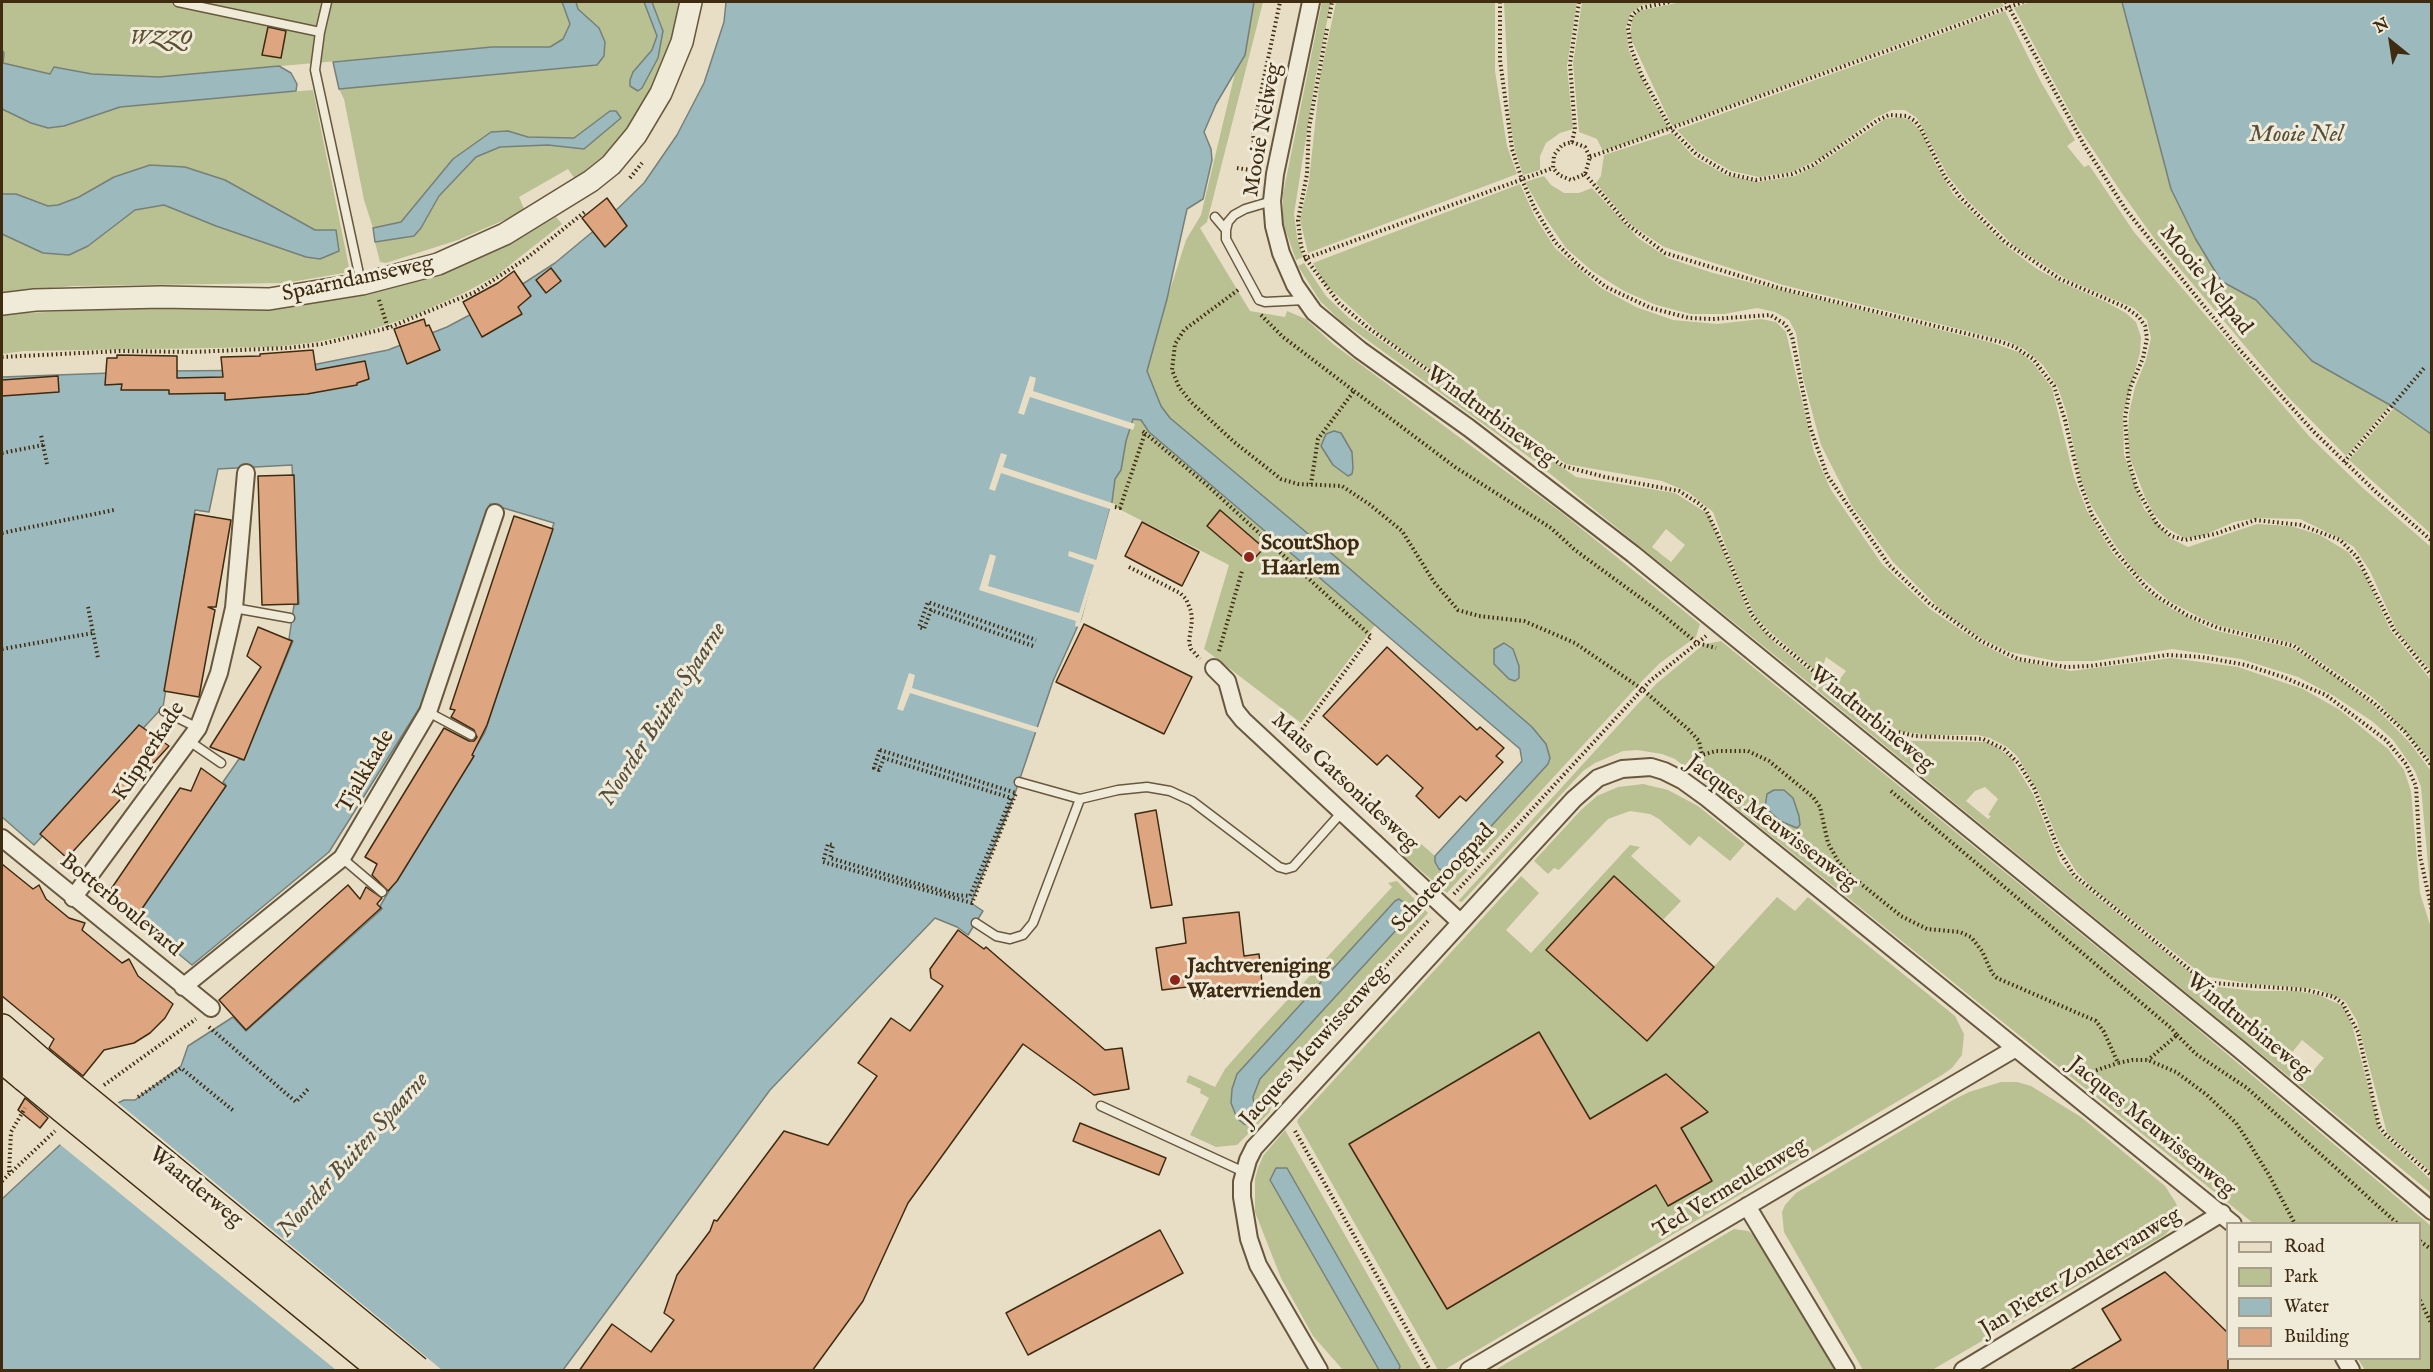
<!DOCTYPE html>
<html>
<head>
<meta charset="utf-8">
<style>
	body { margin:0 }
	#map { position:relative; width:2433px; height:1372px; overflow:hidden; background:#e8dec5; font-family:"IM FELL English",serif }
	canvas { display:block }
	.frame { position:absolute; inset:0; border:3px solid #3e2b10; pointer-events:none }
	.legend { position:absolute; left:2226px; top:1222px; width:195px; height:138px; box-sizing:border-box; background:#f0ead9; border:2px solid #a99e89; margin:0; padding:8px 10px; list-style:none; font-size:18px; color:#3e2b10 }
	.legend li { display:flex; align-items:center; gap:12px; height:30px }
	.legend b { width:30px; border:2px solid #a99e89 }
	.north { position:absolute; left:2361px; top:12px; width:60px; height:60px; -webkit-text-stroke:4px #f0ead9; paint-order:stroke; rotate:330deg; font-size:16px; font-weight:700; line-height:24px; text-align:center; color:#3e2b10 }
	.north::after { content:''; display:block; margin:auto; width:21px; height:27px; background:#3e2b10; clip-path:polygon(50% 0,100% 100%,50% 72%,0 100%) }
</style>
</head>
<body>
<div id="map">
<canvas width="2433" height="1372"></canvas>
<div class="frame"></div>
<ul class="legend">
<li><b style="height:8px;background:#e8dec5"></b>Road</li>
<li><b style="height:16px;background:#b9c092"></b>Park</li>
<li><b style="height:16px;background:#9cb9be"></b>Water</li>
<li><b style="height:16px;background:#dea581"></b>Building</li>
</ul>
<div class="north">N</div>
</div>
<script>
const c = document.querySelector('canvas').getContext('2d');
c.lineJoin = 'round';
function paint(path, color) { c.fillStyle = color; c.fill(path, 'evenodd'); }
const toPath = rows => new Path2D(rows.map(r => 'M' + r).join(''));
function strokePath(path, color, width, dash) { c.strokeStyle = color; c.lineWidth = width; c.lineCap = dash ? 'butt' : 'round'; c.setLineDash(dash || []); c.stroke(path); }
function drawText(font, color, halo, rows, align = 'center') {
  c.font = font + ' "IM FELL English",serif'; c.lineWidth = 6; c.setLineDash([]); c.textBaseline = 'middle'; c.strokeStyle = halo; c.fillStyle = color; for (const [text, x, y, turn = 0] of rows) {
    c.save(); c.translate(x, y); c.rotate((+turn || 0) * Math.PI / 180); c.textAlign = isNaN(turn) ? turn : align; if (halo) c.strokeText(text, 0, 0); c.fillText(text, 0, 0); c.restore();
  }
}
const green = toPath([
	[2,2,562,2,570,24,563,39,550,47,492,47,159,77,92,74,54,67,50,74,3,63],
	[576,2,644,2,657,36,652,50,633,72,630,80,638,91,642,88,658,58,662,38,661,23,652,2,681,2,675,27,650,96,633,126,606,154,575,179,568,169,519,197,525,211,458,240,386,263,380,262,375,242,414,236,421,227,439,196,476,157,500,147,548,145,584,149,610,111,574,138,528,137,508,131,453,159,401,222,373,228,364,200,344,99,339,89,597,65,599,28,578,9],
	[1252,2,1263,2,1207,222,1200,228,1250,311,1285,317,1287,311,1306,319,1333,344,1562,513,1700,624,1696,637,1660,663,1642,681,1447,893,1398,851,1412,836,1435,856,1522,761,1520,749,1375,625,1301,723,1204,649,1229,565,1111,505,1115,479,1121,470,1126,441,1167,299,1186,240,1201,215],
	[1322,2,1331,2,1316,75,1294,214,1297,237,1303,257,1296,260,1283,223,1283,194],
	[1336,2,1495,2,1495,71,1507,146,1517,174,1308,253,1300,220,1309,181,1320,77],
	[1504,2,1577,2,1567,66,1573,129,1560,133,1546,143,1540,156,1540,170,1523,175,1515,150,1510,122],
	[1582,2,1664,2,1642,5,1631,13,1626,27,1629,51,1652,100,1669,128,1603,151,1597,139,1579,132,1573,64],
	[1681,2,2001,2,2004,6,1672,126,1630,37,1632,19,1638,11],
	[2030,2,2122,2,2148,94,2221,281,2256,300,2312,361,2390,405,2346,456,2287,396,2154,238,2121,192,2078,127,2014,8],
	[2005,11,2041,82,2075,140,2067,146,2084,167,2089,165,2134,232,2309,436,2364,489,2431,547,2431,671,2397,631,2370,571,2354,547,2343,540,2300,519,2256,518,2234,522,2202,536,2184,538,2165,527,2154,514,2145,497,2130,458,2128,435,2129,413,2135,387,2146,360,2151,338,2147,320,2134,308,2066,279,2014,246,1967,200,1948,176,1917,118,1905,110,1892,110,1875,118,1821,158,1792,172,1759,177,1731,171,1697,151,1677,130],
	[313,90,350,272,285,283,74,286,2,292,2,234,43,253,88,246,135,210,164,205,216,226,306,257,335,230,315,230,225,180,185,167,150,165,114,177,79,197,58,205,48,206,16,194,2,194,2,109,31,123,48,128,64,126,120,107,148,103],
	[1900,117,1910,120,1923,134,1935,163,1953,194,2005,245,2037,269,2063,283,2106,302,2126,313,2136,322,2141,337,2140,353,2123,414,2124,455,2144,509,2170,538,2188,547,2257,524,2291,526,2320,535,2348,552,2365,575,2391,631,2431,680,2431,760,2376,700,2295,644,2217,625,2199,617,2169,601,2135,572,2115,545,2091,505,2081,480,2066,411,2058,388,2043,365,2024,349,2007,341,1783,285,1664,247,1630,224,1596,183,1601,176,1604,155,1672,133,1694,157,1726,175,1758,182,1795,176,1819,164,1885,119],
	[1544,176,1551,185,1564,193,1579,193,1592,188,1638,238,1668,258,1713,273,1993,343,2021,353,2032,362,2052,388,2074,477,2087,511,2112,552,2144,589,2172,609,2213,630,2292,648,2334,675,2373,705,2409,742,2431,771,2431,898,2421,787,2415,771,2393,740,2373,722,2334,696,2298,677,2241,659,2172,649,2094,661,2056,661,2010,652,1982,639,1943,612,1893,562,1852,506,1821,445,1803,378,1796,333,1789,320,1775,312,1757,308,1724,314,1691,314,1656,305,1624,291,1592,271,1566,248,1546,219,1525,182],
	[1520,184,1535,217,1555,248,1601,288,1636,307,1673,320,1717,324,1761,319,1776,322,1786,332,1814,452,1831,490,1882,564,1930,609,1980,643,2011,659,2071,671,2171,658,2238,667,2303,689,2340,710,2388,749,2404,770,2411,791,2420,893,2431,928,2431,1172,2387,1133,2357,1021,2345,1001,2317,989,2253,984,2204,976,2093,889,2076,871,2059,843,2039,793,2017,756,2007,747,1990,738,1977,735,1929,735,1898,731,1882,722,1829,681,1831,676,1839,680,1846,671,1826,657,1822,668,1826,673,1823,677,1769,631,1755,616,1730,558,1713,512,1688,492,1662,481,1566,464,1382,336,1325,284,1313,263],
	[556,217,562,224,497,275,464,293,410,317,367,331,317,342,275,347,24,351,2,354,2,314,117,309,268,308,353,297,422,279,486,255,513,243],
	[1304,263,1326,296,1349,318,1576,477,1675,493,1708,514,1750,616,1775,643,1821,680,1815,688,1533,460,1341,321,1320,301,1308,282,1298,266],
	[1666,529,1685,545,1671,562,1652,547],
	[2394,408,2432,434,2431,534,2349,460],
	[1721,641,2189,1022,2431,1226,2431,1370,2365,1370,2358,1359,2420,1358,2420,1224,2253,1223,1675,759,1662,754,1637,750,1623,751,1595,763,1583,771,1462,902,1458,901,1656,684,1698,649,1705,644],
	[1824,682,1880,729,1898,738,1913,741,1987,742,1997,747,2011,758,2033,794,2060,862,2074,878,2197,978,2218,987,2255,991,2296,991,2319,995,2343,1006,2352,1025,2380,1132,2431,1180,2431,1193,1817,690],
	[1985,787,1998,799,1988,815,1991,816,1988,819,1966,801,1975,791],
	[2302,1040,2324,1058,2307,1078,2286,1060],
	[1643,784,1668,790,1698,806,1745,844,1730,861,1699,836,1690,846,1659,819,1650,814,1630,811,1608,819,1559,870,1554,868,1548,874,1534,861,1581,810,1597,796,1618,787],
	[1630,845,1640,847,1631,856,1681,901,1663,920,1614,876,1546,950,1647,1040,1777,897,1795,911,1808,897,1955,1016,1964,1034,1962,1055,1952,1068,1942,1075,1444,1370,1438,1370,1297,1122,1298,1119,1521,876,1539,893,1506,930,1531,953],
	[1397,881,1428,913,1276,1078,1270,1091,1272,1106,1269,1113,1237,1145,1216,1147,1190,1135,1209,1098,1200,1093,1201,1089,1186,1082,1189,1075,1215,1087,1225,1069,1256,1034,1392,887,1388,883],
	[1395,901,1403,901,1411,911,1260,1079,1253,1097,1257,1115,1237,1118,1231,1096,1237,1074],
	[2001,1082,2017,1082,2031,1086,2081,1117,2165,1186,2176,1203,2179,1212,2176,1222,2165,1235,1932,1370,1863,1370,1784,1232,1782,1212,1785,1205,1796,1193,1953,1100,1969,1092],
	[1285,1130,1422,1370,1399,1370,1400,1366,1287,1168,1276,1168,1270,1180,1379,1370,1343,1370,1313,1336,1281,1278,1255,1212,1255,1179,1258,1168,1263,1156],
	[1734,1229,1748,1231,1763,1242,1840,1370,1495,1370]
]);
const water = toPath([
	[562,2,576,2,578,9,599,28,605,42,604,56,597,65,339,89,333,62,492,47,550,47,563,39,570,24,562,2],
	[644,2,652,2,663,31,658,58,642,88,638,91,630,86,630,80,633,72,652,50,657,36,644,2],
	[726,2,1254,2,1245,55,1216,104,1204,132,1211,149,1212,160,1203,199,1187,209,1167,299,1147,371,1161,406,1170,418,1350,569,1532,727,1546,744,1550,758,1548,764,1451,870,1444,872,1439,869,1435,862,1435,856,1522,761,1520,749,1149,432,1141,420,1133,419,1126,441,1121,470,1115,479,1112,502,1081,619,1053,681,1012,802,971,903,983,911,968,935,957,927,935,918,770,1090,563,1370,2,1370,2,1199,90,1117,124,1100,135,1100,181,1066,188,1046,233,1017,246,1031,382,909,380,906,485,732,554,523,490,504,420,707,329,852,192,965,134,917,139,913,226,785,223,782,239,759,244,760,293,641,289,639,294,605,299,604,292,465,218,469,209,512,195,510,163,707,34,845,2,817,2,377,166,371,287,370,388,350,447,327,498,300,555,263,602,224,644,183,677,135,704,83,724,22,726,2],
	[2122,2,2431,2,2431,434,2390,405,2312,361,2256,300,2221,281,2195,238,2171,189,2122,2],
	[2,50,4,53,3,63,50,74,54,67,92,74,159,77,279,66,291,73,297,84,296,91,120,107,64,126,48,128,31,123,2,109,2,50],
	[610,111,616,111,621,118,584,149,548,145,500,147,476,157,439,196,421,228,414,236,375,242,373,228,401,222,453,159,491,132,508,131,528,137,574,138,610,111],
	[150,165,185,167,225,180,315,230,336,230,339,251,320,259,306,257,216,226,164,205,135,210,88,246,69,255,43,253,2,234,2,194,16,194,48,206,58,205,79,197,114,177,150,165],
	[1334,431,1341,433,1352,452,1353,468,1352,474,1348,476,1333,465,1321,446,1326,434,1334,431],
	[1504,643,1513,649,1519,666,1519,678,1515,681,1509,679,1494,664,1494,649,1504,643],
	[1774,790,1784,790,1793,798,1799,816,1800,825,1797,828,1780,821,1765,807,1767,794,1774,790],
	[1399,899,1410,907,1410,915,1260,1079,1253,1097,1256,1120,1252,1125,1244,1124,1237,1118,1231,1103,1232,1089,1237,1074,1395,901,1399,899],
	[1276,1168,1287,1168,1400,1366,1399,1370,1379,1370,1270,1180,1276,1168]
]);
const pier = toPath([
	[1030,376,1036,378,1033,391,1135,424,1133,430,1030,397,1024,415,1018,413],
	[1001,453,1007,455,1003,467,1115,504,1079,627,1075,626,1076,621,979,590,990,554,996,556,988,586,1079,613,1094,565,1068,556,1069,551,1096,560,1110,509,1001,473,995,491,989,489],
	[909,673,915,675,912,688,1040,728,1038,733,910,693,903,711,897,709],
	[116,1101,442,1370,336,1370,57,1142,88,1115]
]);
const building = toPath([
	[268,27,286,31,281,58,262,55,268,27],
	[607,198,627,226,605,247,582,218,607,198],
	[551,268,561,281,546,293,536,280,551,268],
	[514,271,531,296,518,307,522,314,482,337,463,302,498,283,514,271],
	[424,319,426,326,429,325,440,350,407,364,394,329,424,319],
	[313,350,316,370,365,361,369,379,357,383,357,385,307,394,225,400,225,393,169,394,169,390,121,390,122,384,105,385,107,358,117,358,117,355,177,356,177,378,223,377,221,357,260,356,260,354,313,350],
	[58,376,59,392,2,396,2,380,58,376],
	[294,475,298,604,262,605,258,476,294,475],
	[1220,510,1264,548,1250,563,1207,526,1220,510],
	[195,514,231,520,216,607,208,607,215,610,199,697,164,691,195,514],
	[514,516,553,529,487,725,472,755,474,756,397,881,388,891,372,875,377,864,365,857,444,728,469,741,474,741,477,737,474,730,451,717,455,710,450,709,514,516],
	[1142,522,1199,552,1182,586,1125,556,1142,522],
	[1084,624,1192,677,1164,734,1056,682,1084,624],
	[258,627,292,641,244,760,210,747,261,667,247,656,258,627],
	[1387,647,1477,730,1480,727,1504,748,1496,756,1503,762,1466,801,1460,796,1439,818,1416,796,1423,788,1387,755,1377,765,1323,716,1387,647],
	[139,725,169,746,67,858,40,834,139,725],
	[201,768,226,786,139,913,109,892,180,788,191,791,201,768],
	[1156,810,1172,905,1151,908,1135,814,1156,810],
	[2,864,33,889,39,885,46,899,69,918,85,923,82,930,122,963,129,959,138,976,173,1004,165,1018,150,1033,134,1043,104,1050,83,1076,49,1048,54,1039,2,996,2,864],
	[1614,876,1714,967,1647,1041,1546,950,1614,876],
	[348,885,360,899,366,887,382,898,377,904,381,908,246,1030,219,1000,348,885],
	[1239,912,1244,956,1259,954,1263,992,1197,999,1196,986,1162,990,1156,948,1186,943,1183,918,1239,912],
	[958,930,984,949,986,947,1105,1050,1122,1048,1129,1089,1094,1095,1023,1044,908,1203,863,1301,812,1371,579,1371,612,1324,651,1352,674,1320,664,1313,677,1275,710,1231,714,1220,717,1221,784,1131,828,1145,877,1076,858,1063,891,1018,910,1031,943,986,931,978,930,969,958,930],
	[1539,1032,1590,1119,1666,1074,1708,1112,1681,1128,1712,1181,1668,1206,1656,1185,1447,1309,1349,1144,1539,1032],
	[25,1098,48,1118,40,1128,18,1110,25,1098],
	[1080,1123,1166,1158,1159,1175,1073,1141,1080,1123],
	[1160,1230,1183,1273,1028,1355,1006,1313,1160,1230],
	[2165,1272,2228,1333,2228,1371,2069,1371,2121,1340,2102,1309,2165,1272]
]);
const path = toPath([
	[1500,2,1500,60,1512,149,1522,180,1535,209,1555,242,1578,265,1606,287,1651,308,1689,318,1713,319,1770,315,1785,324,1792,336,1810,427,1827,475,1889,565,1929,603,1981,641,2018,659,2066,667,2090,666,2167,655,2202,657,2246,665,2283,677,2326,695,2386,740,2406,764,2416,786,2420,856,2432,911],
	[1669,2,1641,8,1632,15,1628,28,1631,48,1642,76,1671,129,1696,154,1729,174,1756,180,1792,174,1813,165,1878,120,1889,115,1907,116,1915,121,1921,129,1945,177,1960,197,2005,242,2060,279,2125,307,2139,317,2145,326,2147,338,2143,358,2130,388,2125,418,2128,459,2137,489,2157,524,2171,536,2185,540,2215,534,2255,520,2301,525,2340,540,2357,557,2394,630,2432,676],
	[2006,2,2084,145,2126,210,2238,348,2313,431,2377,493,2432,541],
	[1329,18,1332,2],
	[1327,29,1309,128,1307,174,1298,220,1301,246,1306,259,1339,303,1367,327,1563,466,1605,477,1679,491,1698,503,1706,510,1718,535,1752,615,1768,634,1877,723,1890,730,1915,736,1983,739,2004,749,2019,764,2034,788,2059,851,2074,875,2200,978,2213,983,2307,990,2334,997,2343,1004,2358,1032,2379,1126,2385,1134,2432,1176],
	[1572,142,1575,129,1570,64,1579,2],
	[1572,142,1585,147,1590,157,1585,174,1571,180,1559,175,1553,168,1554,155,1562,145,1572,142],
	[1590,157,2023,2],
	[1237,168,1257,171],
	[1585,174,1628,225,1665,253,1779,288,2001,342,2015,347,2033,359,2054,386,2065,420,2080,483,2092,515,2115,551,2145,586,2158,597,2187,615,2218,628,2294,646,2374,703,2405,732,2432,766],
	[630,178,642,163],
	[1245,194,1255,170,1253,130,1280,2],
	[1304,259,1553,168],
	[1238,290,1184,330,1175,344,1172,370,1179,387,1191,402,1234,442,1281,479,1298,484,1342,486,1369,504,1402,531,1434,582,1458,610,1479,616,1524,621,1575,643,1588,652,1642,689,1689,730,1699,741,1702,755],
	[379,300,388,328],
	[1261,315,1283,337,1354,391,1318,439,1311,484],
	[2,357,120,351,192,352,288,348,322,344,388,328,475,292,527,258,586,211],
	[1354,391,1455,467,1551,528,1575,550,1657,610,1697,643,1716,648],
	[1145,433,1209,487,1371,636,1292,743],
	[43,445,47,464],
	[2,453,43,445,41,435],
	[2344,462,2425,367],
	[1115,507,1120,508,1145,433,1141,430],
	[2,533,114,510],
	[1129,567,1180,593,1186,599,1191,611,1192,620,1189,642,1191,649,1200,659],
	[88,607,98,658],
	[1033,646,931,610,924,629,919,627,928,602,1036,640],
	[2,649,93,633],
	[1219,651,1242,571],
	[1822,681,1829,673],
	[880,750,1016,793,972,903,823,862,828,844,833,845,830,858,956,895,970,896,1011,798,884,758,879,770,874,768,880,750],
	[1692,768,1702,755,1716,751,1748,751,1769,761,1813,797,1820,807,1828,843,1838,861,1850,875,1901,916,1927,929,1960,932,1971,937,1982,951,1992,973,1997,978,2096,1021,2104,1032,2118,1063,2132,1060,2148,1060,2176,1072,2207,1095,2236,1123,2244,1135,2269,1175,2295,1224],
	[1891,791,2171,1028,2177,1035,2148,1060],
	[1454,894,1650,681,1706,636],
	[209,1027,296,1102,309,1088],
	[2177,1035,2196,1054,2247,1088,2398,1224],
	[2079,1076,2118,1063],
	[104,1085,196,1019],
	[138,1097,181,1068,235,1112],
	[1277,1098,1277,1086,1300,1058,1430,919],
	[1295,1131,1430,1370],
	[9,1172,11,1132,25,1108],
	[2,1181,55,1131],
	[2420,1241,2432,1250],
	[2420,1300,2432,1325]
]);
const service = toPath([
	[178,2,320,32],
	[327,2,320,32,315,70,361,283],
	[1272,201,1245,209,1234,215,1228,222,1226,230,1226,239,1259,300,1265,302,1305,300],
	[1215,217,1226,230],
	[234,608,290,618],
	[164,711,198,728],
	[428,712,471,735],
	[189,741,221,763],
	[1080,799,1118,790,1147,787,1170,791,1192,801,1279,867,1286,869,1293,867,1342,812],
	[342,858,382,892],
	[976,923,996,936,1010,939,1023,935,1033,923,1080,799,1019,782],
	[1101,1106,1244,1172]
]);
const minor = toPath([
	[1311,2,1275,174,1272,201,1274,226,1281,253,1295,285,1314,312,1360,350,1469,428,1633,554,2239,1049,2432,1211],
	[1214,668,1227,681,1235,710,1243,720,1460,922],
	[2,838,211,1008],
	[73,898,198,728,219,673,234,608,246,473],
	[183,987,342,858,428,712,495,513],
	[1747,1206,1846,1370],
	[2344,1358,2351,1370],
	[1319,1370,1258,1265,1249,1239,1242,1197,1242,1182,1248,1160,1254,1148,1574,799,1598,778,1622,769,1651,767,1664,771,1682,780,1707,798,2233,1224],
	[1469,1370,2016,1048],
	[1963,1370,2222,1213]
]);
const tertiary = toPath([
	[2,304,35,300,161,297,269,299,362,284,438,264,505,234,591,181,611,165,636,135,661,93,682,42,691,2]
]);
const primary = toPath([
	[2,1028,40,1061],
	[2,1059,25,1078]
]);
const primaryBridge = toPath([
	[40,1061,417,1370],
	[25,1078,382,1370]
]);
const markers = [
	[1249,557,6,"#8f2418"],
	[1175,980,6,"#8f2418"]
];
const parkNames = [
	["WZZO",161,39]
];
const streetNames = [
	["Mooie Nelweg",1264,130,-80],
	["Spaarndamseweg",358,280,-12],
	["Mooie Nelpad",2205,281,51],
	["Windturbineweg",1490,417,36],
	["Windturbineweg",1871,720,39],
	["Klipperkade",150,752,-57],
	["Tjalkkade",367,772,-60],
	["Maus Gatsonidesweg",1344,783,43],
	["Jacques Meuwissenweg",1771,824,37],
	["Schoteroogpad",1444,879,-47],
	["Botterboulevard",120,906,39],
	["Windturbineweg",2248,1027,39],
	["Jacques Meuwissenweg",1315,1047,-48],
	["Jacques Meuwissenweg",2151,1128,39],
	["Waarderweg",195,1188,39],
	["Ted Vermeulenweg",1731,1189,-31],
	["Jan Pieter Zondervanweg",2081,1273,-31]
];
const poiNames = [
	["ScoutShop",1261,544],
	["Haarlem",1261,569],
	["Jachtvereniging",1187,967],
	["Watervrienden",1187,992]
];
const waterNames = [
	["Mooie Nel",2296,136],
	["Noorder Buiten Spaarne",664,715,-57],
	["Noorder Buiten Spaarne",354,1156,-48]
];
paint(green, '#b9c092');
paint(water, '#9cb9be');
strokePath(water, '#768078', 1.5);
paint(pier, '#e8dec5');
paint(building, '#dea581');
strokePath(building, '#3e2b10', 1.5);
strokePath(service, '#68583d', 11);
strokePath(minor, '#68583d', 20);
strokePath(tertiary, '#68583d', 24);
strokePath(primary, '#3e2b10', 30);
strokePath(path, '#3e2b10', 4, [1.5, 3]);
strokePath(service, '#f0ead9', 8);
strokePath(minor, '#f0ead9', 16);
strokePath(tertiary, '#f0ead9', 21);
strokePath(primary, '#e8dec5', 27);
strokePath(primaryBridge, '#3e2b10', 30, []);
strokePath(primaryBridge, '#e8dec5', 27);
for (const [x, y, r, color] of markers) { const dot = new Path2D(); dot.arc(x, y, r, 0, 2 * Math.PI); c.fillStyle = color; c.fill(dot); strokePath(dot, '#f0ead9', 2); }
drawText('italic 22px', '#5d5030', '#f0ead9', parkNames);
drawText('22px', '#3e2b10', '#f0ead9', streetNames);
drawText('bold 22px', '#3e2b10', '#f0ead9', poiNames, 'left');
drawText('italic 24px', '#564e3c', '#f0ead9', waterNames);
</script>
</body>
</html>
